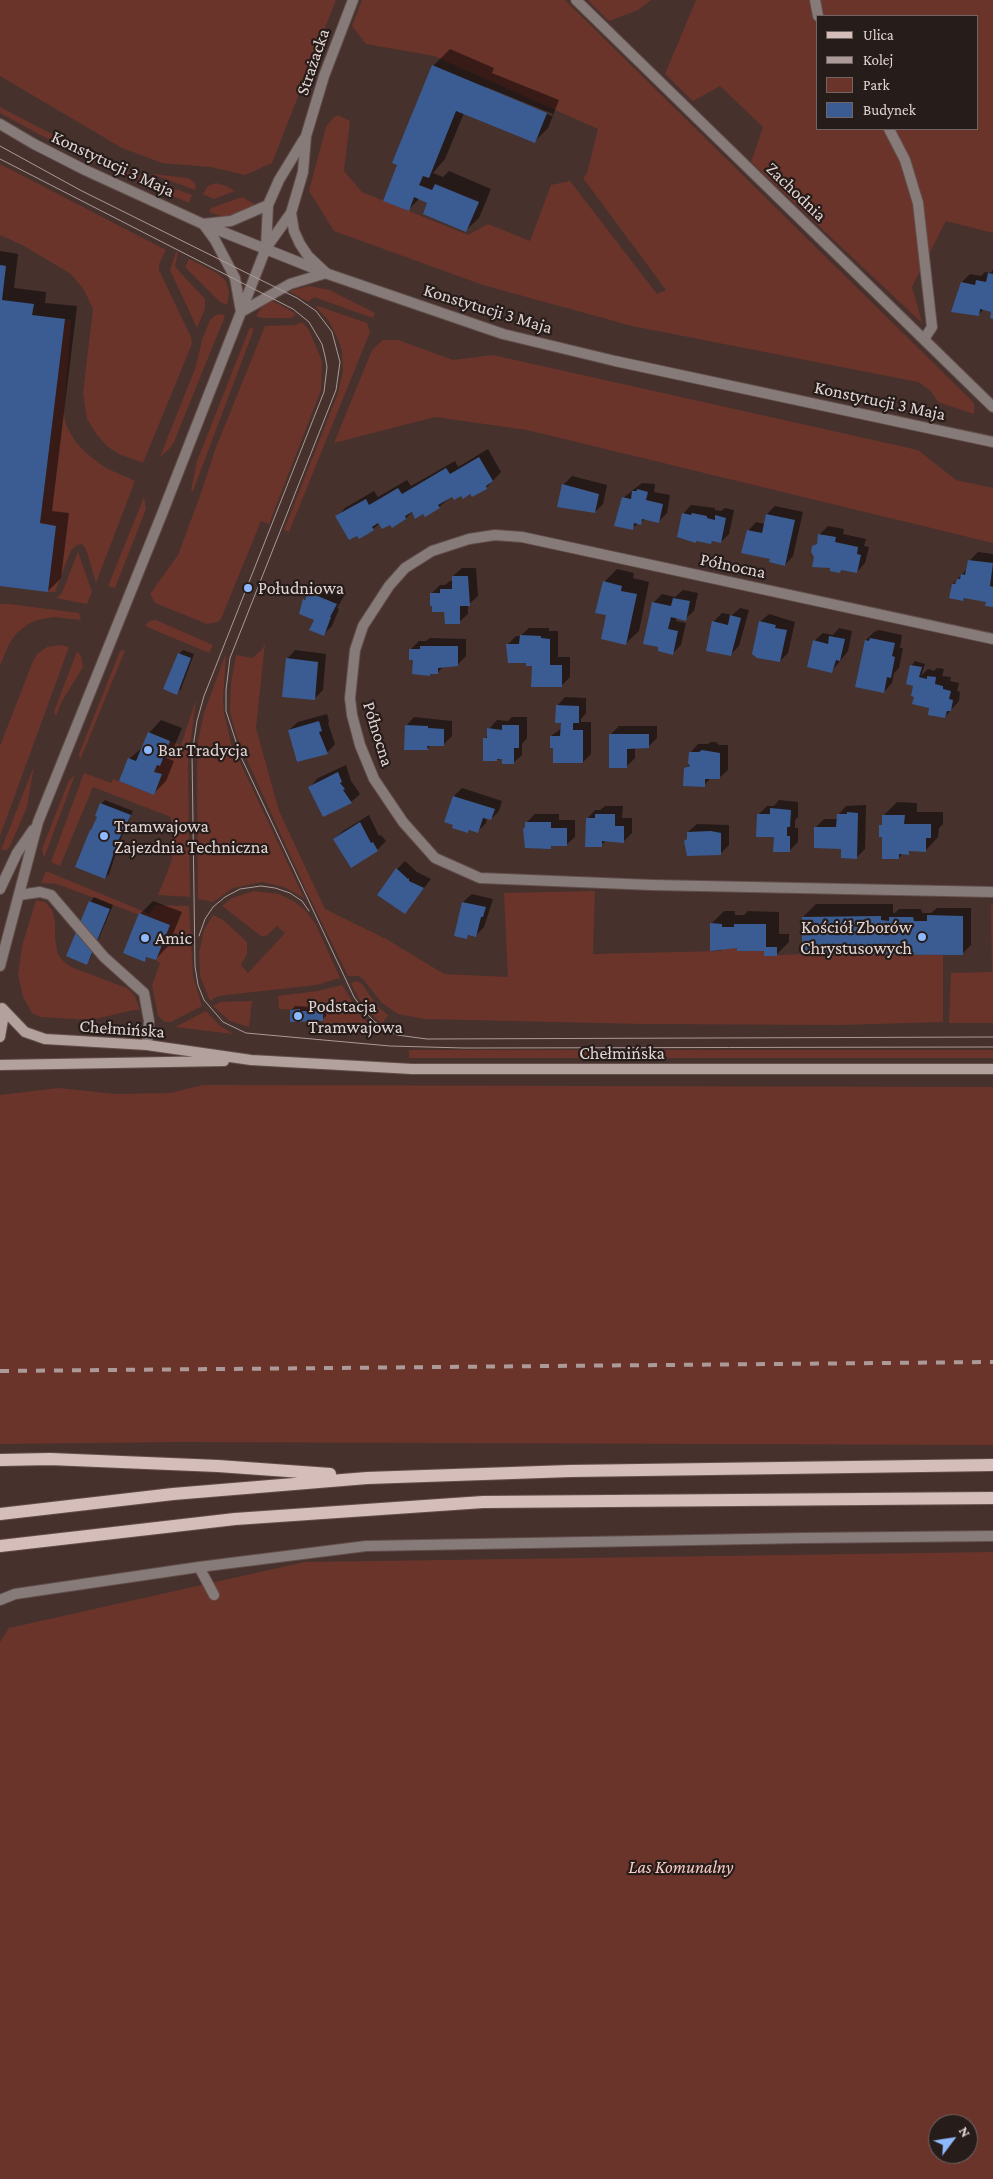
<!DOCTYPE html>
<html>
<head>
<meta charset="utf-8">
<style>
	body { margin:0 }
	#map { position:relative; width:993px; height:2179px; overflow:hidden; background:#46312d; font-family:"Crimson Pro",serif }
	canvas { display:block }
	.legend { position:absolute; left:816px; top:15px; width:162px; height:115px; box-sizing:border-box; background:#261c1a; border:1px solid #716664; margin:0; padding:6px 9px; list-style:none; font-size:15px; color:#e2d4d2 }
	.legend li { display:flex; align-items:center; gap:10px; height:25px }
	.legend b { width:25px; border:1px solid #716664 }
	.north { position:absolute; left:928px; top:2114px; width:50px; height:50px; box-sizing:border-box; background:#261c1a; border:1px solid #716664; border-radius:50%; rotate:59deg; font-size:14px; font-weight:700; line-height:20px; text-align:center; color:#e2d4d2 }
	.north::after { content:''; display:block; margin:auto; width:18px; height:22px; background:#8eb9fc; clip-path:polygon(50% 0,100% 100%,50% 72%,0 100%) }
</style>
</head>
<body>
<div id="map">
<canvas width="993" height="2179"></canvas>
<ul class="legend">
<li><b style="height:6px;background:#d5beb9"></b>Ulica</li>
<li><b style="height:6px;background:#ab9a98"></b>Kolej</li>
<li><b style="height:14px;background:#6a342b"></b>Park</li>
<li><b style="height:14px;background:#3a5c92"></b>Budynek</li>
</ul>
<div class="north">N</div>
</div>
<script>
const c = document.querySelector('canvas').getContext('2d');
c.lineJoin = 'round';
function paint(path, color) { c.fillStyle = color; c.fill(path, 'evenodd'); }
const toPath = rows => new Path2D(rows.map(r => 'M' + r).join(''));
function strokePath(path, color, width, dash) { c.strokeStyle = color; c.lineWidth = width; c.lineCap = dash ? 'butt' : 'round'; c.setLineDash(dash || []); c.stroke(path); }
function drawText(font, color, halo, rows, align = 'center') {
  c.font = font + ' "Crimson Pro",serif'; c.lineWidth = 4.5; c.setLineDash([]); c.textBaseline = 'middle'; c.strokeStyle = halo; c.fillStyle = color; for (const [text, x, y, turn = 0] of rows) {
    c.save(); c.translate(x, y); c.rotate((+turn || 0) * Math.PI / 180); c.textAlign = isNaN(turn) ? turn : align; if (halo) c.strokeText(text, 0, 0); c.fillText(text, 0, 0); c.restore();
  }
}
const green = toPath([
	[0,0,336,0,272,163,245,175,211,167,162,163,122,148,0,76],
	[362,0,565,0,974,403,974,414,938,402,931,391,918,382,632,326,483,285,334,231,309,191,326,127,333,118,338,115,350,121,344,171,362,192,468,235,488,224,530,241,551,185,570,181,657,294,666,290,583,178,587,173,598,129,434,56,366,44,352,26],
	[588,0,651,0,638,10,609,21],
	[696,0,993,0,993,233,946,221,912,287,922,323,751,162,763,127,720,86,693,101,665,74],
	[817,16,977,16,977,129,817,129],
	[0,107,96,157,128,172,192,195,189,203,93,162,57,144,0,113],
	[0,164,166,250,159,264,159,270,191,337,192,344,143,463,119,454,108,447,97,435,87,419,83,393,93,309,84,290,71,274,22,245,0,235],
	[152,174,188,178,194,182,196,187,195,190],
	[216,183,226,186,235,191,214,199,203,194,208,186],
	[242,197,256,205,230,216,223,217,209,212,211,208],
	[176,252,178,253,175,265,178,270,205,299,205,308,197,328,170,270],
	[189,259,217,273,226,281,229,292,227,305,220,302,185,267],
	[309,286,330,290,345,298,375,313,373,318,314,297,308,302,289,291],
	[270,300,286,308,296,314,292,318,262,318,256,316,264,304],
	[318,306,367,323,370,332,289,532,284,530,338,393,343,371,342,351,338,339,329,321,316,307],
	[222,314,225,316,174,442,170,448,160,457,196,366,202,340,210,320,216,315],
	[65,319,71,320,64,415,66,425,75,441,86,453,106,468,135,481,96,583,86,549,82,544,77,545,71,550,55,592,48,592,56,526,40,523],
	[302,322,309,330,322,361,321,390,269,524,261,521,221,619,218,622,207,624,155,603,150,594,178,555,201,493,215,450,265,326,296,325],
	[250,327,254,329,193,491,191,490,197,461],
	[383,340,398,340,453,360,493,355,918,450,956,480,993,488,993,543,527,430,435,417,334,443,372,350],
	[144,497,146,509,115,588,108,586],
	[78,552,92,592,87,604,56,598,62,593],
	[0,604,9,604,79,613,81,620,53,617,37,620,28,624,16,634,9,644,0,666],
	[156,620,213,645,209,653,145,626,149,621],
	[265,643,256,728,279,811,325,909,388,940,444,974,508,977,504,893,595,891,593,954,722,951,722,948,737,948,737,951,764,951,765,956,802,954,943,955,943,1022,842,1025,642,1024,424,1019,398,1014,382,1003,363,979,359,976,348,976,306,890,238,740,230,713,231,683,236,655,252,658,262,650],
	[61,645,69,647,0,836,0,746,33,661,37,654,47,647],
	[124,650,124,653,80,760,79,754,120,651],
	[77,651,81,656,83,667,61,703,56,716,54,712],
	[226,653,223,700,224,713,231,743,304,898,284,887,262,882,233,888,213,902,198,899,197,771,198,741,204,713],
	[196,699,188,763,190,897,158,895,172,860,171,817,93,787,60,866,51,862,84,773,111,783,113,779,154,795,162,774,154,772,157,765,160,766,170,741,181,745],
	[34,766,27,807,10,846,7,850,1,850],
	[75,775,44,858,42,849,69,780],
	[46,871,150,914,155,905,189,906,193,976,202,1006,171,1022,165,1022,158,1016,152,985,160,963,156,960,169,926,57,884,41,883],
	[254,891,279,894,295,902,305,910,316,925,340,978,316,985,218,996,210,1001,200,976,199,953,204,930,213,915,223,920,247,942,247,954,241,965,248,973,285,933,277,926,266,936,261,936,222,906,232,898],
	[36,900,45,902,52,910,55,921,55,939,58,954,63,961,71,967,127,988,135,996,140,1010,134,1010,91,1020,40,1017,32,1013,23,997,18,975,22,946],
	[991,905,993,905,993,1023,949,1023,951,973,992,972],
	[357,981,362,984,378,1007,388,1015,382,1024,366,1009,359,999,351,983],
	[342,985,363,1019,379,1030,378,1032,360,1034,325,1031,323,1029,323,1011,279,1009,278,996,318,991],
	[252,1001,249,1027,230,1021,213,1006,220,1002],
	[206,1011,219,1025,233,1034,175,1027],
	[409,1050,993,1050,993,1058,409,1058],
	[203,1085,993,1087,993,1445,180,1442,0,1444,0,1095,58,1088,117,1094,170,1093],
	[993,1552,993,2179,0,2179,0,1642,9,1628,305,1562],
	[938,2124,968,2124,968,2154,938,2154]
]);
const shadow = toPath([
	[450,49,494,68,492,73,559,100,548,128,535,141,464,113,445,159,433,173,443,177,449,171,491,189,479,218,466,230,428,202,420,198,408,210,399,164,433,66],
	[486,87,553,114,552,116,486,90],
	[0,251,18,254,14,288,46,292,45,303,77,306,52,511,69,513,61,578,48,591,0,585],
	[993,270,993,317,993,311,984,309,978,315,962,282,970,274,981,276,985,272,990,273],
	[488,449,501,472,486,488,453,495,439,507,423,513,413,511,406,518,390,523,380,523,373,529,337,517,345,508,374,491,378,497,407,480,411,486,455,461,458,467],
	[572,476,607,485,603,504,595,512,563,485],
	[642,483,655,484,654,492,670,495,667,513,658,522,645,519,632,528,615,525,623,498],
	[691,505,715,508,715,510,721,511,725,508,734,510,729,534,721,542,713,540,711,543,683,514],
	[775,506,803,512,793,556,785,565,772,558,748,531,756,522,765,524,767,514],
	[828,526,844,529,843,534,866,539,864,546,869,547,865,563,857,572,842,569,840,571,815,557,814,547,818,542,819,535],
	[978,552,993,554,993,606,987,601,966,597,963,600,953,584,968,568,969,561],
	[462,568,476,568,478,596,468,605,468,614,459,622,445,611,431,594,440,585,445,585,450,581,453,581,453,576],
	[617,569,634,573,633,578,649,582,639,631,626,643,607,615,604,582],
	[317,585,344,596,337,608,339,609,332,626,323,635,304,600],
	[683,590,698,593,694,611,685,619,677,617,676,621,686,623,681,645,673,653,660,646,653,603,662,594,675,597],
	[740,608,749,610,739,646,730,655,713,622,722,613,732,615],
	[769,614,795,622,788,653,780,661,760,622],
	[529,628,549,628,549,631,558,631,558,657,570,657,570,677,561,686,527,662,507,645,516,636,520,636],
	[839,628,852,631,848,651,832,671,814,641,823,633,833,635],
	[879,630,902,635,900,648,903,648,899,668,894,673,892,683,884,692,866,640,874,632],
	[430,638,466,639,466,656,457,665,446,664,437,673,414,659,410,650,419,641,426,641],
	[183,650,194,654,181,689,177,693,179,654],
	[295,650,326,654,323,690,314,699,287,659],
	[915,661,925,664,921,676,928,669,934,671,937,668,944,669,942,676,951,677,950,681,959,683,957,691,960,692,959,701,945,717,931,707,915,684,907,683,912,665],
	[565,697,586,698,586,713,581,719,581,722,591,722,591,754,583,762,554,747,551,736,562,728,562,722,557,706],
	[327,714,329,721,328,723,335,744,327,753,289,730,298,722],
	[414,717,452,721,452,736,443,745,431,745,427,749,406,726],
	[512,717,527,717,527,738,522,744,522,755,513,763,503,758,497,760,484,739,489,734,489,729,497,720,508,721],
	[161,720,182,728,172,752,166,758,174,761,166,781,154,793,129,759,143,747,149,733],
	[619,726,657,726,657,738,648,747,635,747,635,758,626,767,610,735],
	[711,742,716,742,719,745,728,745,728,770,719,778,711,778,704,785,685,769,691,763,690,753,698,744,708,744],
	[346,765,351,781,360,794,351,802,324,815,310,787,318,778],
	[462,788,502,801,499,811,491,819,487,818,486,823,477,832,470,830,468,832,454,796],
	[105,800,133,811,122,836,109,874,105,878,94,827,101,804],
	[779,800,798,802,798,817,795,820,795,828,798,828,798,842,789,851,758,815,767,806,774,806],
	[897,802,917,803,917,812,943,812,943,824,939,828,938,837,926,850,911,850,908,853,903,853,899,858,883,836,881,826,884,823,884,815],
	[866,805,865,849,857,857,816,827,824,819,838,819,838,815,846,806],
	[605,806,623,806,622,818,632,818,632,833,623,842,607,840,601,845,587,819,595,810,600,810],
	[535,814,559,814,559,820,575,820,575,837,566,845,553,845,551,847,526,827,527,822],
	[369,815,379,836,381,835,386,841,377,850,351,866,334,839,343,831],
	[697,824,729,825,729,845,721,853,688,839,688,832],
	[405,861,417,872,431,879,405,913,397,869],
	[472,894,493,899,484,927,476,935,470,934,466,938,456,935,463,902],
	[94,897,113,905,90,959,87,963,68,955,91,901],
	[153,901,182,912,168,946,156,959,148,956,144,960,140,914],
	[816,904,893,904,893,913,895,913,899,909,921,909,922,913,931,913,937,908,971,908,971,945,962,954,803,917],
	[724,911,735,911,735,915,744,915,748,911,779,912,779,934,789,934,789,942,776,955,766,950,738,947,711,924],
	[295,1006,326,1008,326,1016,322,1020,291,1010]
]);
const building = toPath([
	[432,65,547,113,535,143,456,111,429,178,423,176,419,185,432,190,435,184,479,202,466,232,423,214,427,203,414,197,409,211,383,201,397,165,392,163],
	[0,265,6,266,2,300,34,304,32,315,65,319,40,523,56,526,48,592,0,586],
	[988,273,993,274,993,319,990,318,991,312,980,309,979,316,951,312,961,282,975,285,976,280,986,282],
	[479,457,493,481,486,486,487,489,472,497,470,494,463,499,461,496,454,500,452,497,438,505,440,508,425,517,423,514,415,519,412,512,405,516,406,519,392,528,390,525,382,529,378,523,372,527,374,530,366,535,359,539,357,536,349,540,335,516,366,499,369,505,398,488,402,494,446,468,450,474],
	[562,484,599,494,595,513,557,507],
	[637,489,648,492,646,500,663,504,659,523,642,519,641,525,634,523,633,530,614,526,622,497,631,499,632,491,637,491],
	[682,513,691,515,692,513,707,516,707,518,715,520,715,515,726,518,721,543,712,541,711,544,696,541,696,543,677,537],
	[766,514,795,520,785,566,769,562,770,559,741,553,747,530,762,533],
	[818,534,836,537,835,542,858,547,857,554,861,555,857,573,841,570,840,573,830,571,830,568,812,567,814,557,811,552,812,546,817,544],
	[968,560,993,563,990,586,993,587,993,607,985,606,986,602,964,598,963,601,949,598,952,584,955,584,957,579,960,579,961,574,965,575],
	[452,576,468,576,470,606,460,606,460,624,445,624,444,612,432,612,432,606,430,606,430,593,440,593,440,589,452,589],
	[603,581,622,586,621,591,637,594,626,645,601,639,606,615,595,613],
	[308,592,337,604,330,617,331,617,324,636,309,630,314,620,299,614,303,599,305,600],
	[673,598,690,601,686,621,671,617,668,629,678,631,673,655,658,651,658,647,643,644,652,602,671,606],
	[730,615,741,618,731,656,706,651,712,621,728,625],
	[759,621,776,625,775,628,787,630,780,662,757,658,752,654],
	[520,635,541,636,541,638,550,639,550,665,562,665,562,687,531,687,532,666,526,666,526,663,508,663,506,644,519,644],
	[829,636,845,639,840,661,836,660,832,673,807,667,813,640,828,644],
	[870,638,895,643,892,656,895,657,891,678,887,677,884,693,855,687,865,640,869,641],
	[420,646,458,646,458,666,438,668,438,674,430,674,430,676,412,674,413,660,409,660,409,649,420,649],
	[178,653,191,658,177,695,163,689],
	[286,658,318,662,315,700,282,697],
	[910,665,922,667,919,677,927,679,927,676,936,677,935,684,943,686,943,689,951,691,949,699,953,700,951,711,947,711,945,718,928,715,929,708,912,704,914,697,911,696,913,686,906,684],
	[556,705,579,706,579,723,573,723,573,730,583,730,583,763,553,763,553,748,550,748,550,736,560,736,561,723,555,723],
	[319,721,322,731,319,732,328,754,297,762,288,730],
	[405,725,428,726,428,728,444,729,444,746,427,746,428,750,404,750],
	[502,725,519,725,519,748,514,748,514,764,502,764,502,759,497,759,497,761,483,761,483,738,487,738,487,728,502,730],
	[148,732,170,741,160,766,157,765,154,772,162,774,154,795,119,781,128,758,136,761],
	[609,734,649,734,649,748,627,749,627,768,609,768],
	[702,750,720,753,720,779,705,779,705,787,683,786,684,768,690,766,688,763,689,752,699,752],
	[338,772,342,782,340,783,345,789,343,790,352,803,323,817,308,787],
	[453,796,495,809,491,820,483,818,478,833,469,830,468,833,452,828,453,825,444,822],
	[100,803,131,815,118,841,105,879,75,867,90,830,91,830,97,817,95,816],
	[770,808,791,810,790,827,787,827,787,836,790,836,790,852,773,852,774,837,756,837,757,814,770,814],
	[847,812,858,813,857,859,841,858,841,849,814,848,814,827,836,827,837,814,847,814],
	[595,814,615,814,615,826,624,826,624,843,602,841,602,847,585,847,586,818,595,818],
	[882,815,905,815,904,824,931,824,931,838,926,838,926,852,909,851,909,855,899,854,899,859,882,859,882,837,879,837,879,825,882,825],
	[360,822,371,843,373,842,378,851,351,868,333,839],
	[525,822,551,822,551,828,567,828,567,846,551,846,551,849,525,848,523,829,525,827],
	[711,831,721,833,721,855,687,856,684,841,687,839,687,832],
	[396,868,408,879,409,878,409,881,424,888,405,914,377,895],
	[89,901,110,909,87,965,66,956],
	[462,902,486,907,483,917,481,917,476,937,468,935,467,939,454,936],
	[139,913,170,925,156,960,146,957,145,962,123,953],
	[927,915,963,916,963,955,802,954,802,917,881,916,881,920,889,921,889,917,913,917,914,921,927,921],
	[710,923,722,924,722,927,734,927,734,924,766,924,766,947,777,947,777,956,764,956,764,951,737,951,737,948,710,951],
	[300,1009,300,1011,323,1011,323,1021,290,1022,290,1010]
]);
const service = toPath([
	[19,895,40,892,51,895,104,957,144,993,149,1021,147,1045],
	[199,1567,366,1546,804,1538,993,1536],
	[0,1600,15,1594,199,1567,214,1595]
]);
const minor = toPath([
	[576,0,993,407],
	[815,0,818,16],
	[889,129,905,160,918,203,932,327,924,339],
	[203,224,231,221,268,205],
	[266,248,268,205,279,180,304,139],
	[266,248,291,213],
	[325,272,308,256,300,244,294,231,291,213,303,172,306,136,324,76,353,0],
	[993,639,522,537,495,535,469,539,432,551,405,568,389,586,363,626,355,650,350,698,352,715,360,745,374,779,403,822,435,858,480,878,652,885,993,892]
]);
const tertiary = toPath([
	[0,124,34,144,85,170,203,224,328,274,503,334,615,361,993,442],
	[204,225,215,240,235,278,241,312],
	[241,312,290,284,326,273],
	[0,889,17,853,33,830],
	[0,966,38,822,162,514,266,248]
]);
const secondary = toPath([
	[2,1008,25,1032,45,1039,147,1045,251,1060,412,1069,993,1069],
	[0,1037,3,1020,2,1009],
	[0,1065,224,1061]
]);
const primary = toPath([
	[0,1460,50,1459,218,1466,330,1474],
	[0,1514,173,1494,367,1478,570,1471,993,1465],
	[0,1546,235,1519,483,1502,993,1498]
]);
const tram = toPath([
	[0,146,80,190,297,298,316,311,332,332,340,362,336,390,230,658,226,690,226,711,241,757,354,997,365,1012,375,1022,397,1035,427,1039,993,1037],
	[0,159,293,309,309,322,322,344,325,356,327,367,324,392,204,696,197,721,192,754,195,966,198,985,204,1000,223,1022,246,1033,390,1046,464,1048,993,1047],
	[199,936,205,919,213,907,225,897,240,889,261,886,275,888,290,893,302,901,309,911]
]);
const rail = toPath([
	[0,1371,993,1362]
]);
const markers = [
	[248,588,5,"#8eb9fc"],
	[148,750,5,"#8eb9fc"],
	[104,836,5,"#8eb9fc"],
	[922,937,5,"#8eb9fc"],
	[145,938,5,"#8eb9fc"],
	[298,1016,5,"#8eb9fc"]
];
const streetNames = [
	["Strażacka",313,62,-71],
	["Konstytucji 3 Maja",113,164,25],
	["Zachodnia",796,192,44],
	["Konstytucji 3 Maja",488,309,17],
	["Konstytucji 3 Maja",880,401,12],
	["Północna",733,566,12],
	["Północna",378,734,73],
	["Chełmińska",122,1029,4],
	["Chełmińska",622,1053]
];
const poiNames = [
	["Południowa",258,588],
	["Bar Tradycja",158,750],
	["Tramwajowa",114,826],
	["Zajezdnia Techniczna",114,847],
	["Kościół Zborów",912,927,"right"],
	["Chrystusowych",912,948,"right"],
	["Amic",155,938],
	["Podstacja",308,1006],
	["Tramwajowa",308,1027]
];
const parkNames = [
	["Las Komunalny",681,1867]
];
paint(green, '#6a342b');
paint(shadow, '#0007');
paint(building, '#3a5c92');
strokePath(service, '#624e4b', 12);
strokePath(minor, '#624e4b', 12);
strokePath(tertiary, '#624e4b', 12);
strokePath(secondary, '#624e4b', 12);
strokePath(primary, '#624e4b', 14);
strokePath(service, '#867b79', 10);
strokePath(minor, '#867b79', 10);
strokePath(tertiary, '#867b79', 10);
strokePath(secondary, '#b3a19d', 10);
strokePath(primary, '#d5beb9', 12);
strokePath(tram, '#ab9a98', 1);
strokePath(rail, '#ab9a98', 4, [9, 9]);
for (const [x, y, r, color] of markers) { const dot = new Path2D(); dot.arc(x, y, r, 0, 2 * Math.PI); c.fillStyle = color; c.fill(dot); strokePath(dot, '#261c1a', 2); }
drawText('18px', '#e2d4d2', '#261c1a', streetNames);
drawText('18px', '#e2d4d2', '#261c1a', poiNames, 'left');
drawText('italic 18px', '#f8ccc4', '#261c1a', parkNames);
</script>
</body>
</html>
